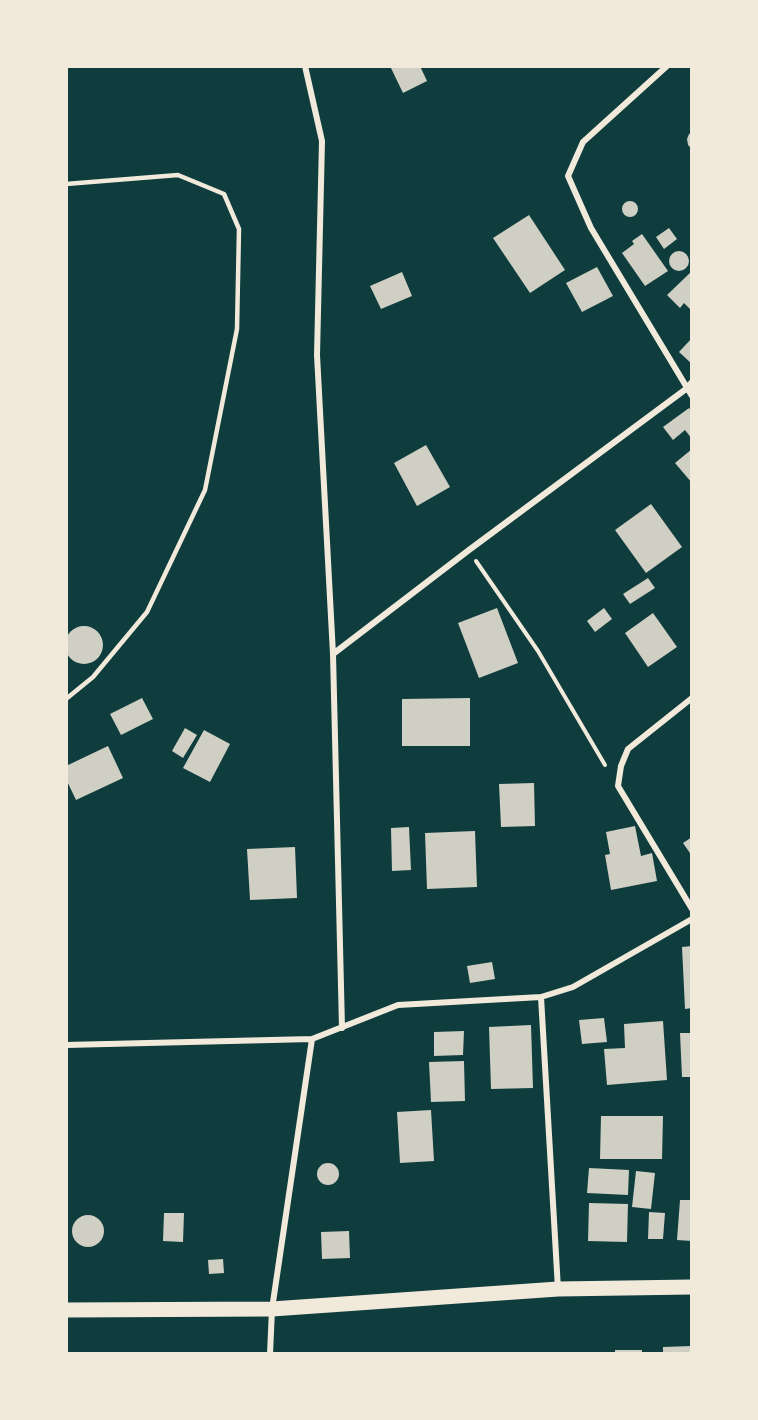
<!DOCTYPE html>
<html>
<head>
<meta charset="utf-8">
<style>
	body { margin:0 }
	#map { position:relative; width:758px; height:1420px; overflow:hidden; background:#0f3d3e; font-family:Merriweather,serif }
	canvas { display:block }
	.frame { position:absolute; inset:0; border:68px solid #f1e9da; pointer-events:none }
</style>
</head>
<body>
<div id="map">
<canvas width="758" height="1420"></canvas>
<div class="frame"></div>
</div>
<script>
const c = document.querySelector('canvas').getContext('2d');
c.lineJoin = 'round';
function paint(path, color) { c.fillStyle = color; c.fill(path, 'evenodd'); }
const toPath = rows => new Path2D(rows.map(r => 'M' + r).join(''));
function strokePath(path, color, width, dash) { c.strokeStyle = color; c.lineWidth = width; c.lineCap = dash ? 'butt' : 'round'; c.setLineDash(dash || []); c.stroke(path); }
const building = toPath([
	[390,66,420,66,427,81,403,93],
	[692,133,692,149,688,145,687,139,689,134],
	'622 209a8 8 0 1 1 16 0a8 8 0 1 1-16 0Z',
	[529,215,565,270,530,293,493,238],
	[669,228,677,239,664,249,656,237],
	[642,234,668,271,645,286,622,253,634,244,632,241],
	'669 261a10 10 0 1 1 20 0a10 10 0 1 1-20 0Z',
	[597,267,613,296,582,312,566,283],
	[692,271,692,311,684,303,680,308,667,295],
	[402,272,412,296,381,309,370,286],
	[692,338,692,364,679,352],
	[689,408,692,412,692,439,685,430,673,440,663,427],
	[426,445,450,487,417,506,394,463],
	[692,449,692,483,675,463],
	[651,504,682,547,646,573,615,530],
	[648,578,655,588,630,604,623,594],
	[497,608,518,663,479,678,458,623],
	[604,608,612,619,595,632,587,621],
	[653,613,677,647,648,667,625,633],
	'65 645a19 19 0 1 1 38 0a19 19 0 1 1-38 0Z',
	[142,698,153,719,121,735,110,714],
	[470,698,470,746,402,746,402,699],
	[185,728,197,735,183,758,172,751],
	[204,730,230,744,210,782,183,768],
	[108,746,123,778,76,800,66,779,66,766],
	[534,783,535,826,501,827,499,784],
	[635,826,641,856,652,853,657,881,611,890,605,855,610,854,606,832],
	[409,827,411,870,392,871,391,828],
	[475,831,477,887,427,889,425,833],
	[692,837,692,856,683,843],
	[295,847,297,898,250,900,247,849],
	[692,946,692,1008,685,1009,682,947],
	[492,962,495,979,470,983,467,966],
	[604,1018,607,1042,582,1044,579,1020],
	[663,1021,667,1080,607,1085,604,1049,625,1048,624,1024],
	[531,1025,533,1088,491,1089,489,1027],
	[464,1031,463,1055,434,1056,434,1032],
	[680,1033,692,1033,692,1077,682,1077],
	[464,1061,465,1101,431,1102,429,1062],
	[431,1110,434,1161,400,1163,397,1112],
	[601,1116,663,1116,662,1159,600,1159],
	'317 1174a11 11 0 1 1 22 0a11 11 0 1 1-22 0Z',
	[589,1168,629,1170,628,1195,587,1193],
	[636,1171,655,1173,651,1209,632,1207],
	[680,1200,692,1200,692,1241,677,1240],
	[589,1203,628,1204,627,1242,588,1241],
	[649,1212,665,1213,663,1239,648,1239],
	[164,1213,184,1213,183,1242,163,1241],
	'72 1231a16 16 0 1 1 32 0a16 16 0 1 1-32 0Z',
	[349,1231,350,1258,322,1259,321,1232],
	[223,1259,224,1273,209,1274,208,1260],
	[692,1346,692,1354,663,1354,663,1347],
	[615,1350,642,1350,642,1354,615,1354]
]);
const path = toPath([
	[476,561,538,651,605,765]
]);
const service = toPath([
	[66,184,178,175,224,194,239,229,237,329,205,490,147,612,93,677,66,699]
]);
const minor = toPath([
	[305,66,322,141,317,355,333,654,342,1028],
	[667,66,583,142,568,176,591,228,692,396],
	[333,654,469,550,686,389,692,382],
	[692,698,628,749,621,766,618,786,692,909],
	[541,997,558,1289],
	[66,1045,312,1039,398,1005,541,997,573,987,692,919],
	[270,1354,272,1309,312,1039]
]);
const primary = toPath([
	[66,1310,272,1309,558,1289,692,1287]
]);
paint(building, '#cfcfc3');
strokePath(path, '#f1e9da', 4);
strokePath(service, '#f1e9da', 4.5);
strokePath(minor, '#f1e9da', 6);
strokePath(primary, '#f1e9da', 15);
</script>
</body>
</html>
